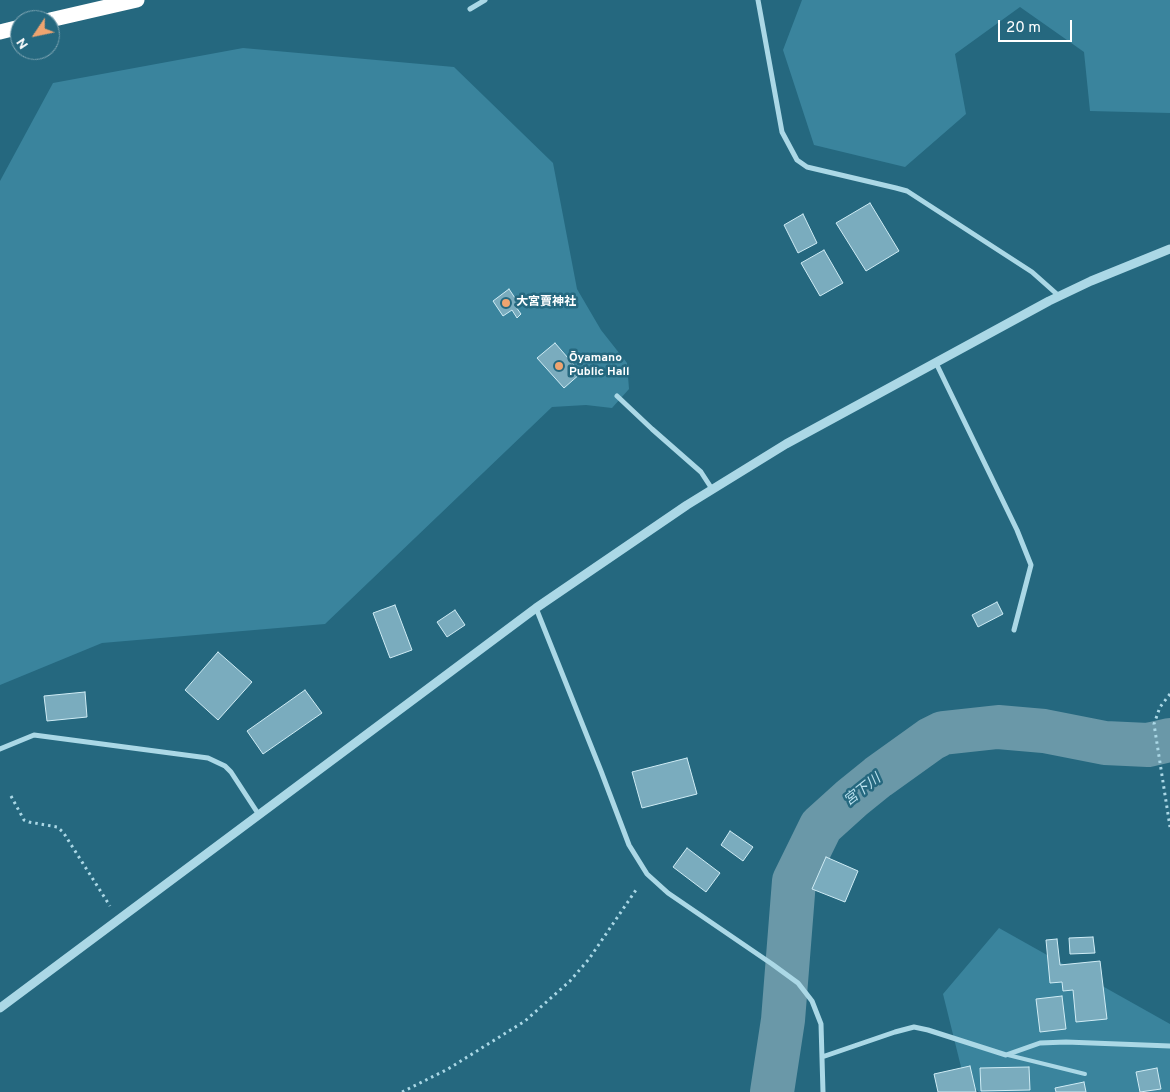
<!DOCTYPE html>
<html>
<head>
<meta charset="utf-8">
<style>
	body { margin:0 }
	#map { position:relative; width:1170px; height:1092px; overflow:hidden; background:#25687f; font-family:Overpass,sans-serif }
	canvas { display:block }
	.north { position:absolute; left:10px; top:10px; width:50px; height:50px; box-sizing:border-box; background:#25687f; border:1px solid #7ca4b2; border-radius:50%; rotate:236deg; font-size:14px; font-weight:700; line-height:20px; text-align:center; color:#fff }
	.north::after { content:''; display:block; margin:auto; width:18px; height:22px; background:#efa470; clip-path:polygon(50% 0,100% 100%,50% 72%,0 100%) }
	.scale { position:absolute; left:998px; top:20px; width:74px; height:22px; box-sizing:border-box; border:2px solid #fff; border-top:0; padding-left:6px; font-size:15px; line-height:18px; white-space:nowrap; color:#fff; -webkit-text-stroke:4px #25687f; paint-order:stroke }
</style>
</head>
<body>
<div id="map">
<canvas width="1170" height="1092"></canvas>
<div class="north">N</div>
<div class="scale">20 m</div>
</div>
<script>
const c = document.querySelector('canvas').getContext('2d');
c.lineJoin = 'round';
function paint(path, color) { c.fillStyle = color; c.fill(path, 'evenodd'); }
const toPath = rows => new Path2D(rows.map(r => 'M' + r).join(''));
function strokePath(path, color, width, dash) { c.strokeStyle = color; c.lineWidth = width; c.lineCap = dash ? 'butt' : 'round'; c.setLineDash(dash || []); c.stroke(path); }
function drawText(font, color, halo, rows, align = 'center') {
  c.font = font + ' Overpass,"Noto Sans JP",sans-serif'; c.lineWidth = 5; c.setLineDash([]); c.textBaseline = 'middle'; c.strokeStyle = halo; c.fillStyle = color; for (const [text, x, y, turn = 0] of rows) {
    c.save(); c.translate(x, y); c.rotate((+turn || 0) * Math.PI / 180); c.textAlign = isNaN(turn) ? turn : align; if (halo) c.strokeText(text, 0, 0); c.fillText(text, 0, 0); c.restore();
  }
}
const green = toPath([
	[802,0,1170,0,1170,113,1090,111,1084,52,1020,7,955,54,966,114,905,167,814,145,783,50],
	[243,48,454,67,553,163,577,289,601,330,627,363,629,389,612,408,586,405,552,407,325,624,102,643,0,685,0,181,53,83],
	[999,928,1170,1024,1170,1092,979,1092,964,1079,943,994]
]);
const river = toPath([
	[772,1092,783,1020,794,881,821,826,852,798,878,777,931,739,943,733,998,727,1044,731,1105,743,1148,745,1170,740]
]);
const building = toPath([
	[870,203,899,251,866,271,836,223,870,203],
	[803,214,817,243,798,253,784,225,803,214],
	[824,250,843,283,820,296,801,263,824,250],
	[509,289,519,304,516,307,521,314,517,318,512,310,503,316,493,301,509,289],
	[555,343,581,373,564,388,537,358,555,343],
	[997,602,1003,614,978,627,972,615,997,602],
	[395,605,412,650,390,658,373,613,395,605],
	[455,610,465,625,447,637,437,622,455,610],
	[218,652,252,682,218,720,185,690,218,652],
	[305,690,322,713,263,754,247,731,305,690],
	[85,692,87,717,47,721,44,696,85,692],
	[687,758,697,794,642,808,632,772,687,758],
	[730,831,753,847,743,861,721,845,730,831],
	[687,848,720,873,706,892,673,867,687,848],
	[826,857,858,871,845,902,812,889,826,857],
	[1093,937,1095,953,1070,954,1069,938,1093,937],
	[1057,939,1060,965,1100,961,1107,1019,1076,1022,1073,990,1063,991,1062,982,1050,983,1046,940,1057,939],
	[1062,996,1066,1029,1040,1032,1036,999,1062,996],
	[970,1066,976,1092,938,1092,934,1074,970,1066],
	[1029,1067,1030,1090,981,1091,980,1068,1029,1067],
	[1157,1068,1161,1089,1140,1092,1136,1072,1157,1068],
	[1084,1082,1086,1092,1056,1092,1055,1088,1084,1082]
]);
const path = toPath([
	[1170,694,1160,707,1154,724,1170,827],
	[11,796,24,820,29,822,57,827,63,832,110,906],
	[402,1092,448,1069,525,1021,570,981,589,959,638,887]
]);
const service = toPath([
	[1008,1055,1085,1074]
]);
const minor = toPath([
	[758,0,782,132,797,160,807,167,896,188,907,191,1032,272,1059,296],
	[470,9,485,0],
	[936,363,1017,530,1031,565,1014,630],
	[617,396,652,429,701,472,712,489],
	[536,608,601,771,629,845,647,874,668,893,772,964,798,983,812,1001,821,1024,823,1092],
	[0,749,34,735,208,758,225,766,231,772,259,815],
	[822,1057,895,1032,914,1027,928,1030,1006,1055,1040,1043,1066,1042,1170,1046]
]);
const tertiary = toPath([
	[0,1008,536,608,687,505,786,444,1049,301,1091,281,1170,249]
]);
const motorway = toPath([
	[50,20,137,0],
	[0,32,20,27]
]);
const markers = [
	[506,303,5,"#efa470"],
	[559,366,5,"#efa470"]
];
const poiNames = [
	["大宮賣神社",516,303],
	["Ōyamano",569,359],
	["Public Hall",569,373]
];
const waterNames = [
	["宮下川",863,791,-38]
];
paint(green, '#3a849d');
strokePath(river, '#6a98a8', 44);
paint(building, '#7aacbe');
strokePath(building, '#cfecf5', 1);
strokePath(path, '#abd8e6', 3, [2.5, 4]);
strokePath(service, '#abd8e6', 4);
strokePath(minor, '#abd8e6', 5);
strokePath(tertiary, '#abd8e6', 9);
strokePath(motorway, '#fff', 15);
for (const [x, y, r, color] of markers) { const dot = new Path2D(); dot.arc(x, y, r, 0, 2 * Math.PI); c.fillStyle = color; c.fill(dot); strokePath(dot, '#25687f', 2); }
drawText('bold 12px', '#fff', '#25687f', poiNames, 'left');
drawText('italic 14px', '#bbe2ef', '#25687f', waterNames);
</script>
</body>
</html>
